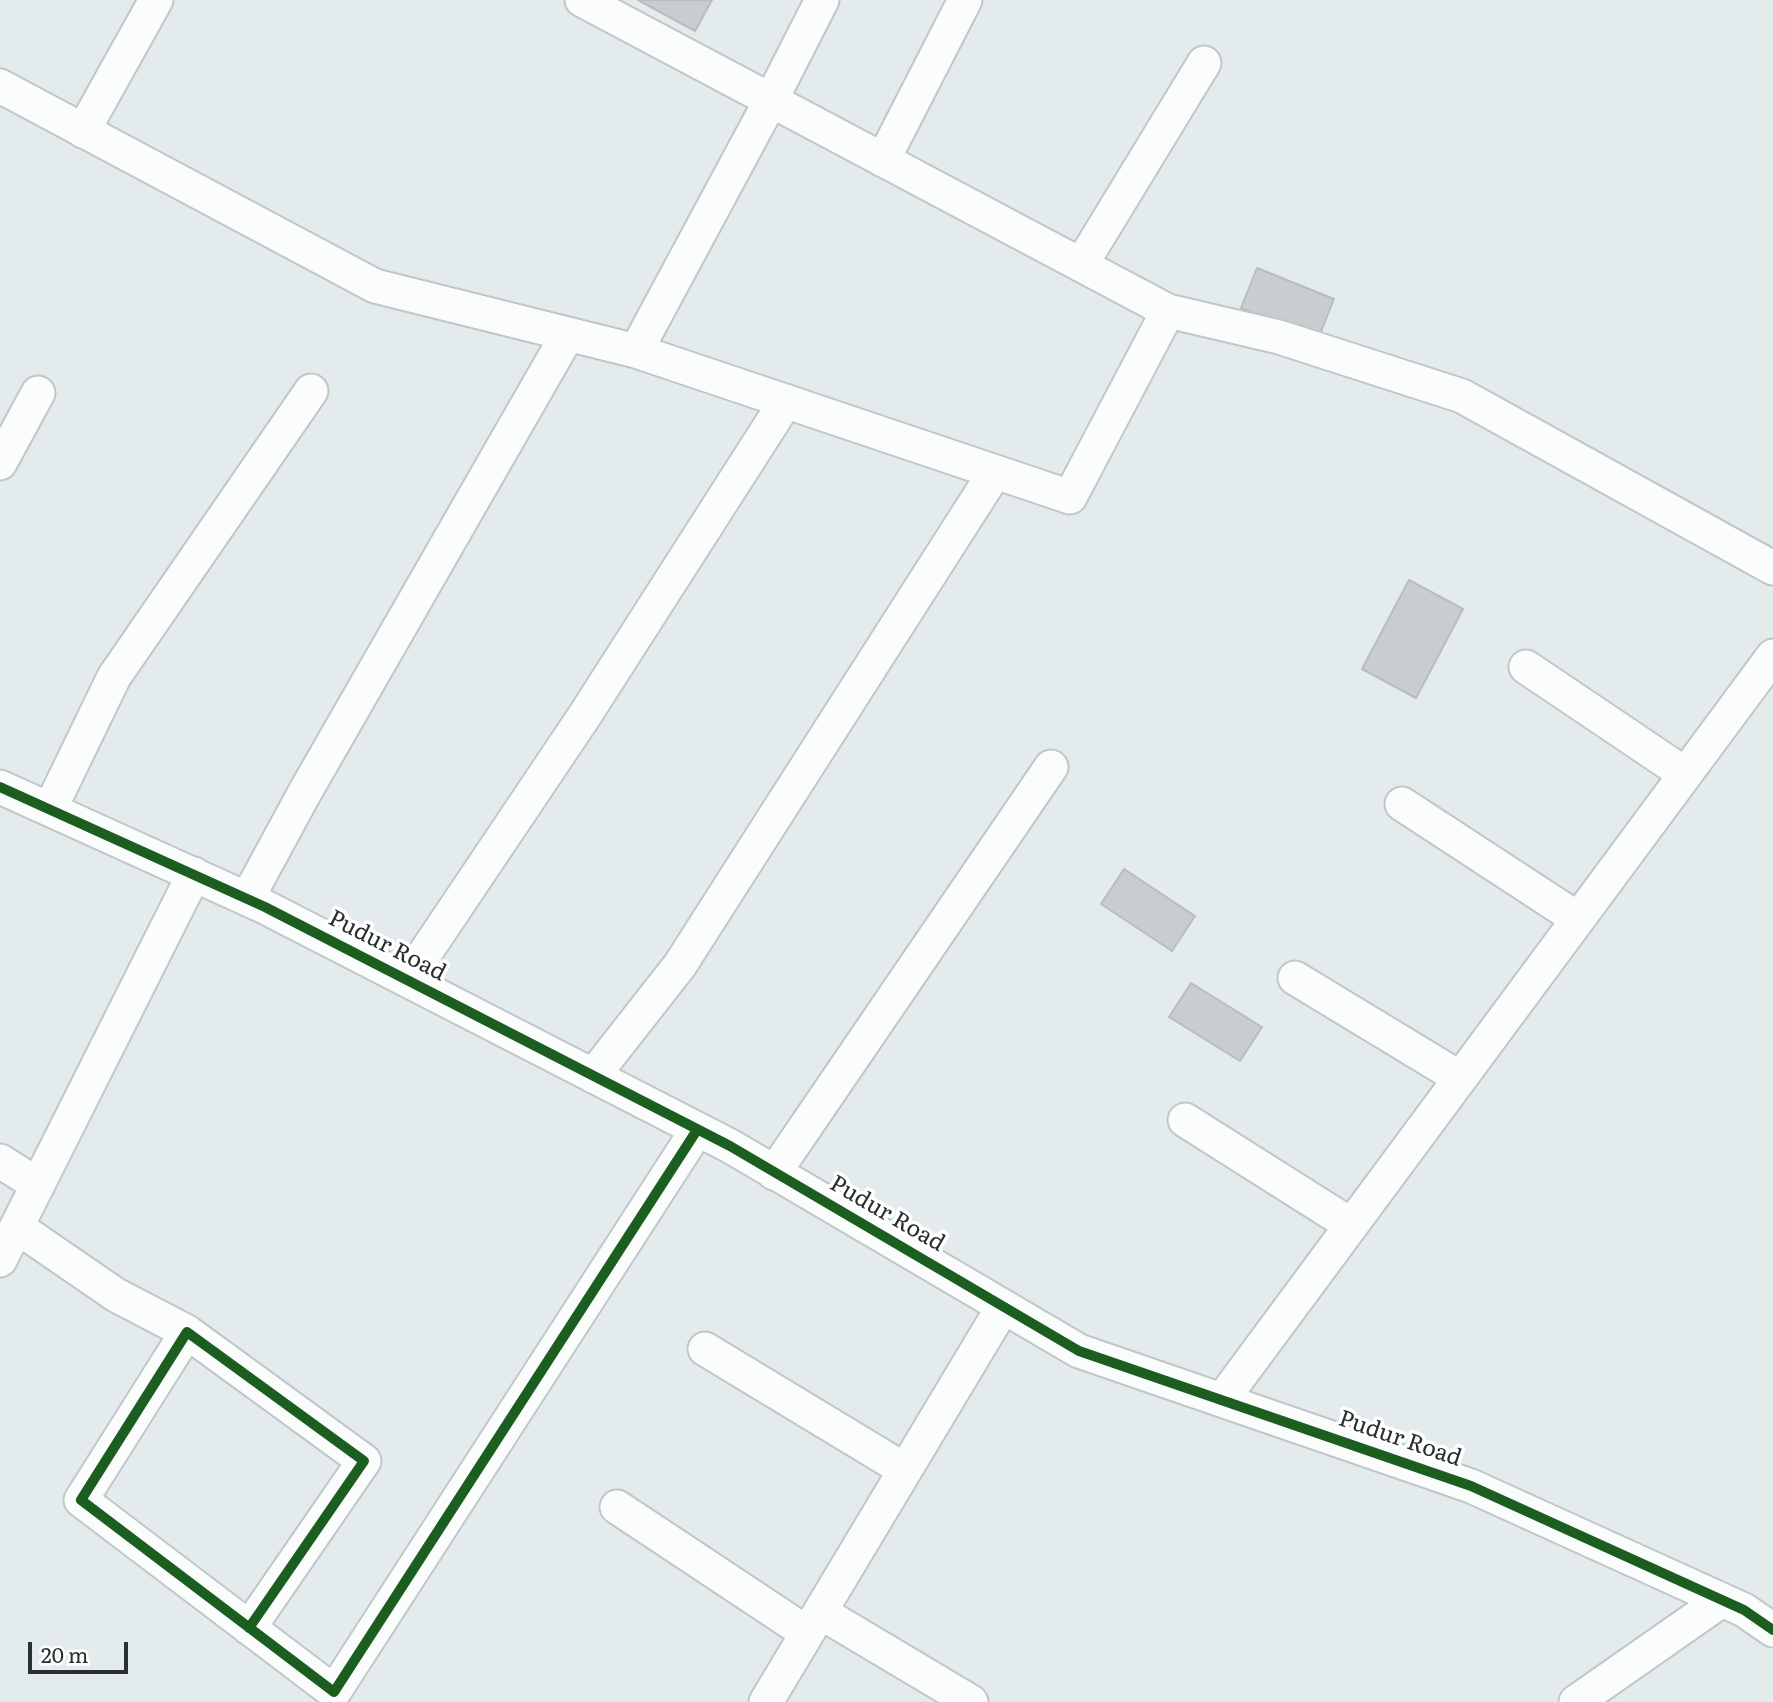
<!DOCTYPE html>
<html>
<head>
<meta charset="utf-8">
<style>
	body { margin:0 }
	#map { position:relative; width:1773px; height:1702px; overflow:hidden; background:#e4ebed; font-family:Literata,serif }
	canvas { display:block }
	.scale { position:absolute; left:28px; top:1642px; width:100px; height:32px; box-sizing:border-box; border:4px solid #292e2f; border-top:0; padding-left:9px; font-size:21px; line-height:24px; white-space:nowrap; color:#292e2f; -webkit-text-stroke:5px #fff; paint-order:stroke }
</style>
</head>
<body>
<div id="map">
<canvas width="1773" height="1702"></canvas>
<div class="scale">20 m</div>
</div>
<script>
const c = document.querySelector('canvas').getContext('2d');
c.lineJoin = 'round';
function paint(path, color) { c.fillStyle = color; c.fill(path, 'evenodd'); }
const toPath = rows => new Path2D(rows.map(r => 'M' + r).join(''));
function strokePath(path, color, width, dash) { c.strokeStyle = color; c.lineWidth = width; c.lineCap = dash ? 'butt' : 'round'; c.setLineDash(dash || []); c.stroke(path); }
function drawText(font, color, halo, rows, align = 'center') {
  c.font = font + ' Literata,serif'; c.lineWidth = 7; c.setLineDash([]); c.textBaseline = 'middle'; c.strokeStyle = halo; c.fillStyle = color; for (const [text, x, y, turn = 0] of rows) {
    c.save(); c.translate(x, y); c.rotate((+turn || 0) * Math.PI / 180); c.textAlign = isNaN(turn) ? turn : align; if (halo) c.strokeText(text, 0, 0); c.fillText(text, 0, 0); c.restore();
  }
}
const building = toPath([
	[638,0,712,0,695,31,638,0],
	[1257,268,1334,299,1318,339,1241,308,1257,268],
	[1409,580,1463,609,1416,698,1362,669,1409,580],
	[1124,869,1195,916,1172,951,1101,904,1124,869],
	[1191,983,1262,1027,1240,1061,1169,1017,1191,983]
]);
const minor = toPath([
	[582,0,1168,311,1279,337,1462,396,1773,568],
	[0,86,375,286,636,351,1070,497,1168,311],
	[83,131,156,0],
	[883,160,965,0],
	[1081,265,1204,63],
	[636,351,771,100,822,0],
	[0,463,38,393],
	[1526,667,1685,774],
	[0,787,265,907,730,1146,1079,1351,1471,1486,1744,1610,1773,1630],
	[1402,804,1578,919],
	[50,809,114,677,311,391],
	[247,899,305,792,568,334],
	[1295,978,1460,1078],
	[407,980,585,715,786,401],
	[593,1076,680,965,995,472],
	[1185,1120,1351,1225],
	[0,1161,38,1185],
	[774,1173,1051,767],
	[17,1227,116,1295,187,1332],
	[0,1260,194,874],
	[705,1349,905,1470],
	[1222,1400,1773,656],
	[617,1507,807,1633],
	[820,1612,971,1702],
	[249,1628,364,1461,187,1332,81,1500,334,1692,697,1130],
	[766,1702,1003,1307],
	[1576,1702,1722,1600]
]);
const cycleway = toPath([
	[0,787,265,907,730,1146,1079,1351,1471,1486,1744,1610,1773,1630],
	[249,1628,364,1461,187,1332,81,1500,334,1692,697,1130]
]);
const streetNames = [
	["Pudur Road",387,946,27],
	["Pudur Road",887,1214,30],
	["Pudur Road",1400,1439,19]
];
paint(building, '#c8cecf');
strokePath(building, '#b8bdbf', 2);
strokePath(minor, '#c1c7c8', 37);
strokePath(minor, '#fbfcfc', 33);
strokePath(cycleway, '#1b5e20', 10);
drawText('23px', '#292e2f', '#fff', streetNames);
</script>
</body>
</html>
